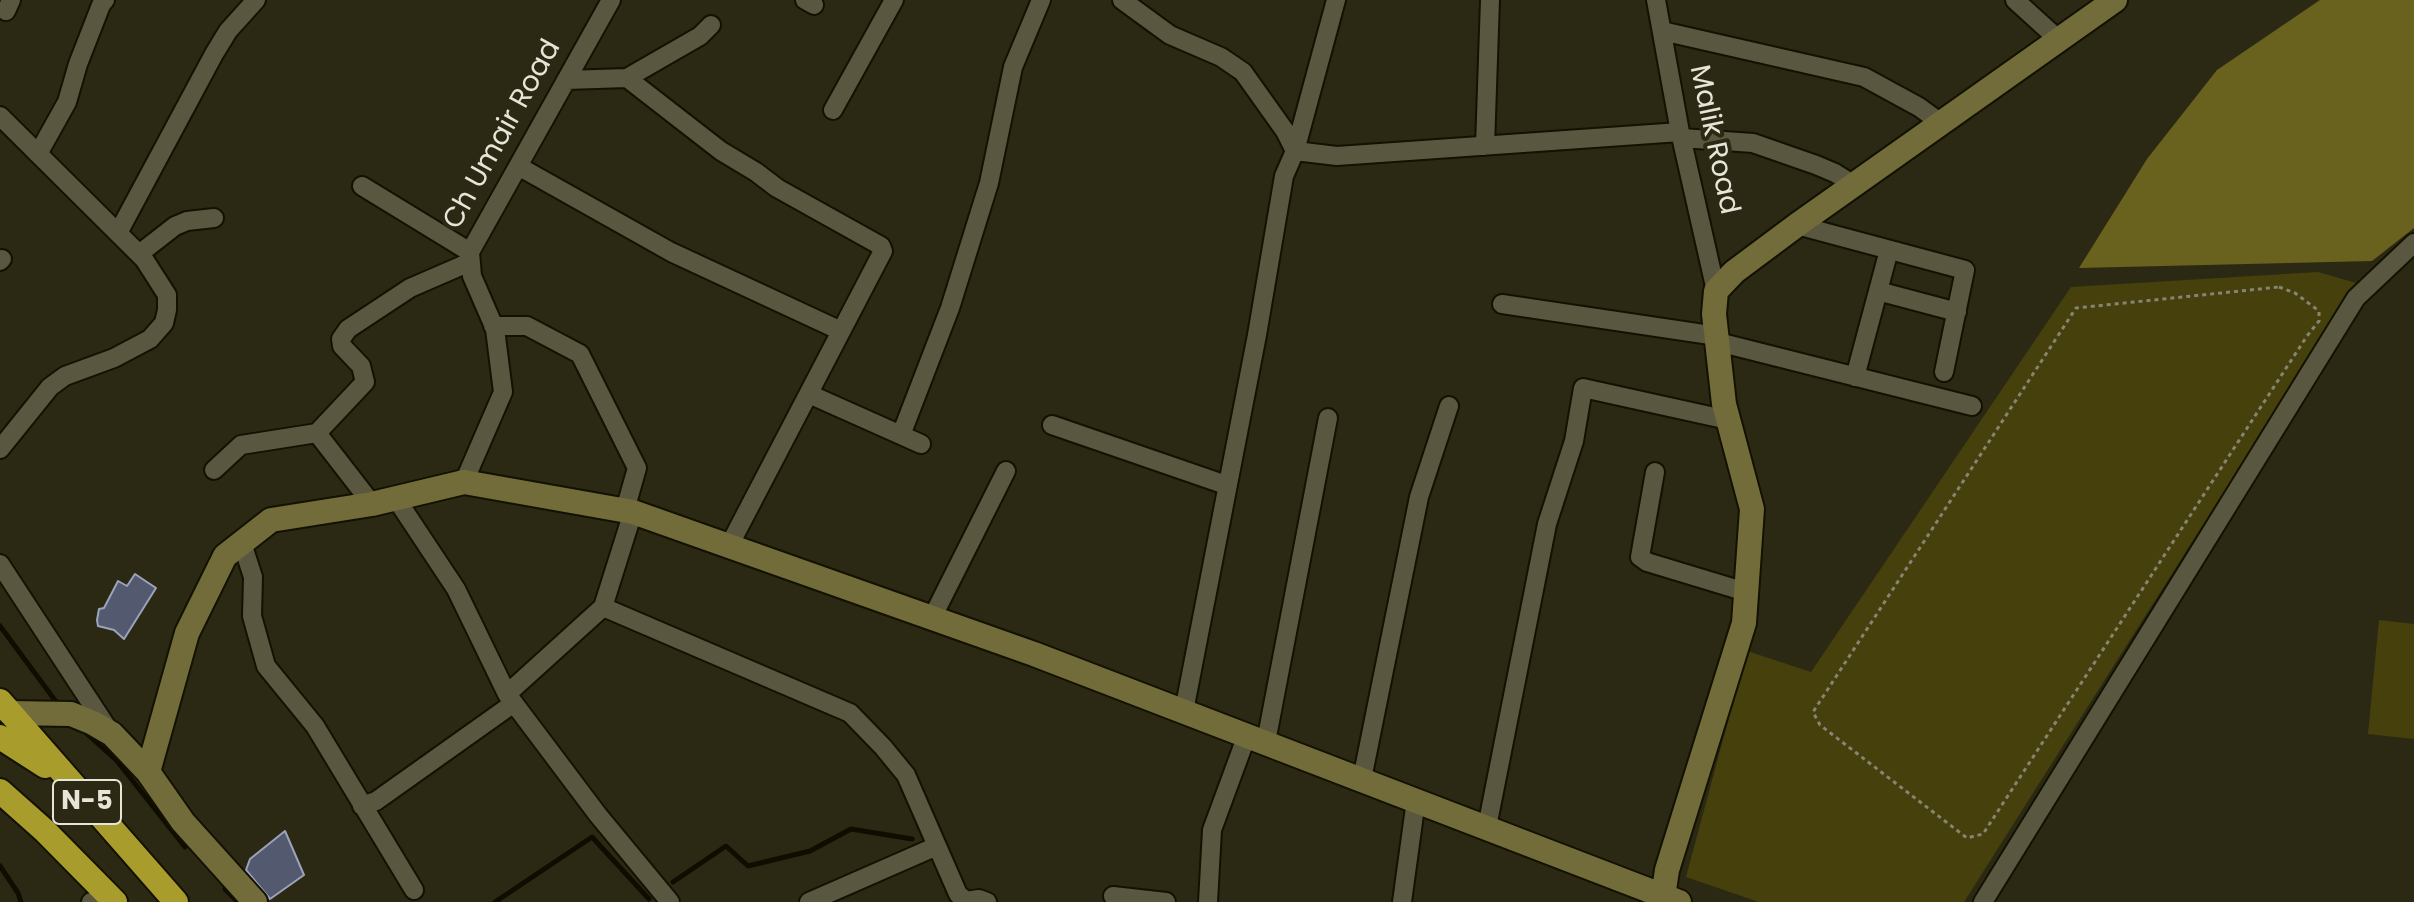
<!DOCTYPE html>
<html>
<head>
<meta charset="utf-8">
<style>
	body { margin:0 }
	canvas { display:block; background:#2b2914 }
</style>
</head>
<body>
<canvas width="2414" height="902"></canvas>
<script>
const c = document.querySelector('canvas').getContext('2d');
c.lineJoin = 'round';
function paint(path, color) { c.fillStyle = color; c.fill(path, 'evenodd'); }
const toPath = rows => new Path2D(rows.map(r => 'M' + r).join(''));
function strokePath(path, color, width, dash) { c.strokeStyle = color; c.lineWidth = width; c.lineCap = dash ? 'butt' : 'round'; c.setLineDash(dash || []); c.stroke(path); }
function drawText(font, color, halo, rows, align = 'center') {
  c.font = font + ' Poppins,sans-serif'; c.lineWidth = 8; c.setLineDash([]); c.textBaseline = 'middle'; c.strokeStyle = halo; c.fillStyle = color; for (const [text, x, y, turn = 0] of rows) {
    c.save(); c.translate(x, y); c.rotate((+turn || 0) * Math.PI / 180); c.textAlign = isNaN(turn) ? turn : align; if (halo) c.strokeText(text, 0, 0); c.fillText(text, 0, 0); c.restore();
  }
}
const green = toPath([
	[2318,272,2356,283,1964,902,1759,902,1686,877,1747,651,1811,672,2071,287],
	[2379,620,2414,624,2414,739,2368,734]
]);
const forest = toPath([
	[2320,0,2414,0,2414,228,2372,261,2079,268,2147,159,2217,70]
]);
const stream = toPath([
	[0,626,60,707],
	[84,731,117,761,185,847],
	[0,866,18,893,21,902],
	[673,882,726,846,748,866,810,851,851,829,912,839],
	[225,889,238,902],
	[495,902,592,837,649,899]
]);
const building = toPath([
	[135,574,156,588,124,639,114,630,98,626,97,620,99,609,104,608,118,581,127,586,135,574],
	[285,831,304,875,270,899,246,870,250,859,285,831]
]);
const path = toPath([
	[2279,287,2295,293,2319,311,2319,321,2307,336,1983,834,1967,838,1820,725,1813,712,2076,308,2279,287]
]);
const street = toPath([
	[805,0,814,5],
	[1122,0,1170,35,1221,57,1243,72,1285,131,1295,151],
	[1656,0,1680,132,1716,291],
	[2015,0,2059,40],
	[6,11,11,0],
	[1662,31,1864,77,1919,107,1941,123],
	[627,78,700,36,711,25],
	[566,80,627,78,721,151,756,172,777,188,881,246,883,251,729,546],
	[833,110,894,0],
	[0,116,144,259,167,295,167,310,164,323,150,339,114,358,65,376,50,387,0,449],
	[1682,138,1753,143,1816,165,1835,173,1854,185],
	[1485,146,1490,0],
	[1295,151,1337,156,1680,132],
	[38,154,67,102,78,64,101,5,105,0],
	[518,166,671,252,841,331],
	[362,186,470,252],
	[1797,225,1965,270,1944,372],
	[118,233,214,54,228,31,256,0],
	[139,254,175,226,187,221,214,218],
	[0,261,2,259],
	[1878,291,1957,312],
	[1502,304,1717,336],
	[493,326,527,326,580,354,637,468,625,510],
	[1718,342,1972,406],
	[1855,377,1889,250],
	[809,394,921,444],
	[1052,425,1226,485],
	[901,435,950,308,989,183,1013,67,1041,0],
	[214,470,241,445,317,433],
	[1655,472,1640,557,1647,562,1746,592],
	[464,482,503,392,495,329,472,276,470,252,611,0],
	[395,497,456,589,507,694,598,815,670,902],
	[372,504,317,433,365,382,361,366,342,346,341,339,348,329,410,288,470,262],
	[242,543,253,577,252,616,266,666,315,726,414,890],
	[0,564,110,732],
	[603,607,850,713,883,747,906,775,958,894,966,901,979,899,987,902],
	[932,618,1006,471],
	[507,694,603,607,633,512],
	[1184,711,1257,335,1284,176,1295,151,1336,0],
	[1266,742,1328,418],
	[1362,779,1419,497,1449,406],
	[362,806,376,801,514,703],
	[1487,827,1547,524,1574,441,1583,388,1728,420],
	[1113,896,1166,902],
	[91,902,111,898],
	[809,902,937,846],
	[1208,902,1212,830,1247,735],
	[1402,902,1416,800],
	[1983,902,2356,298,2414,243]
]);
const secondary = toPath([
	[10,713,71,714,93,723,112,734,148,772,187,633,225,556,271,520,372,504,464,482,633,512,1034,654,1679,902],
	[148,772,183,822,255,902],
	[1660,902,1663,897,1667,870,1744,623,1752,509,1724,404,1714,314,1716,291,1734,272,1797,225,2115,0]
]);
const highway = toPath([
	[0,701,176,902],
	[0,737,45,766],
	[0,791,45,831,115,902]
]);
const shields = [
	[87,802,68]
];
const shieldNames = [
	["N-5",87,802]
];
const streetNames = [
	["Ch Umair Road",503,135,-61],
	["Malik Road",1713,140,78]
];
paint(green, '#45400c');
paint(forest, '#69621e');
strokePath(stream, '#100d00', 5);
paint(building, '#535a6f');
strokePath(building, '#9ba3ba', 2);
strokePath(street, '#131101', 22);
strokePath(secondary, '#131101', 28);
strokePath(highway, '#131101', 28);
strokePath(path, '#868574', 3, [4, 4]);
strokePath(street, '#595740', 18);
strokePath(secondary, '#716c3a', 24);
strokePath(highway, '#a89d2c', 24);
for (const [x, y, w] of shields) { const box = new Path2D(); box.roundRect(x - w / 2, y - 22, w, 44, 6); c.fillStyle = '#2b2914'; c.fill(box); strokePath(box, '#e6e5d8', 2); }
drawText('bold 26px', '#e6e5d8', null, shieldNames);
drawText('28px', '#e6e5d8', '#2b2914', streetNames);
</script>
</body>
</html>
